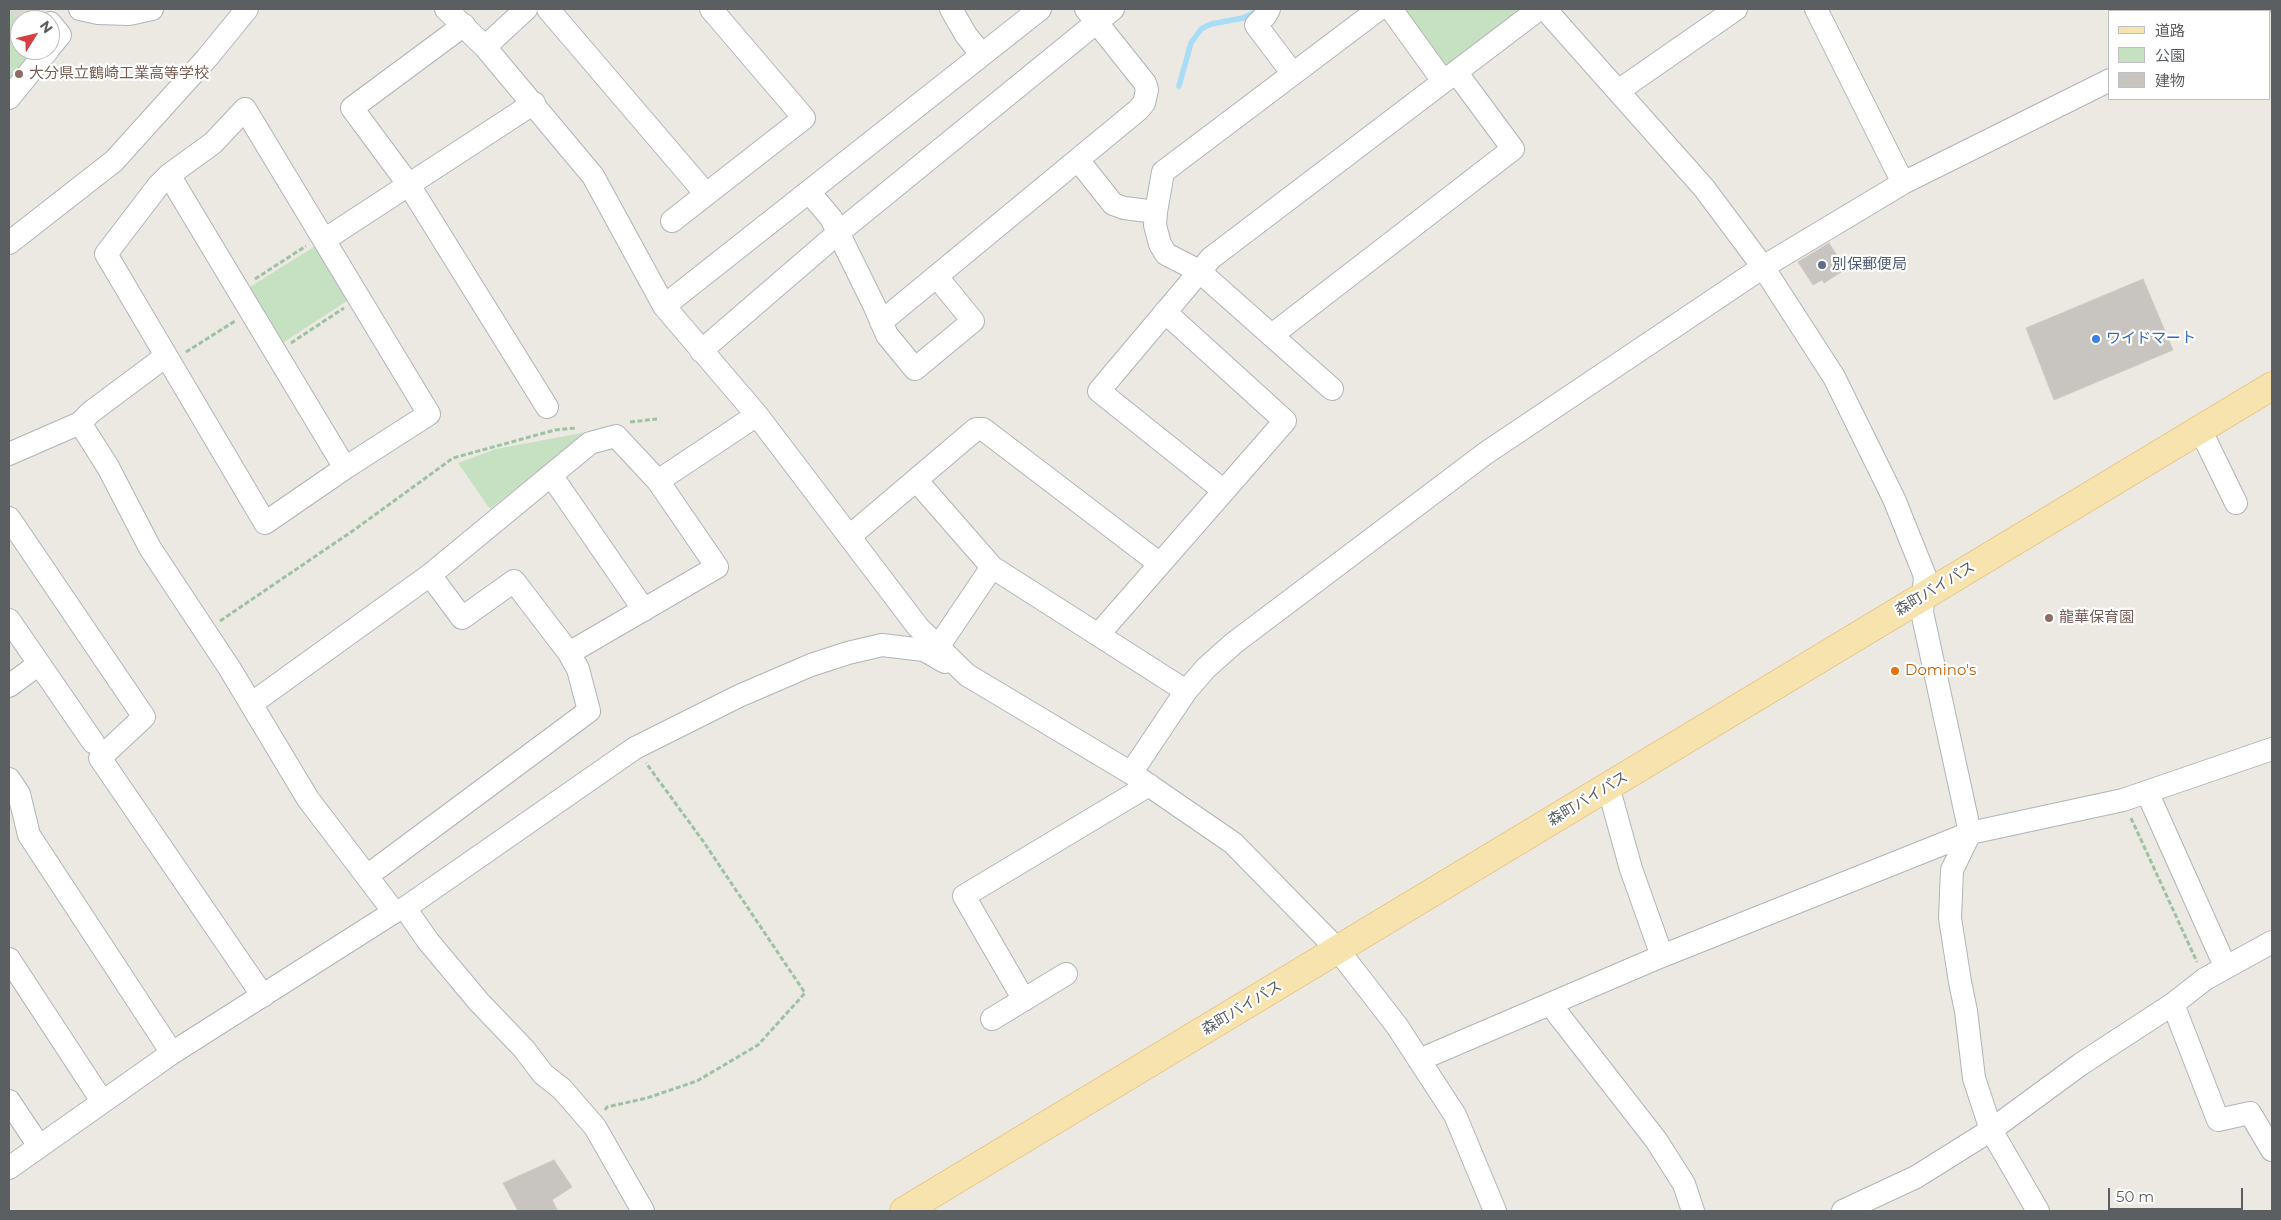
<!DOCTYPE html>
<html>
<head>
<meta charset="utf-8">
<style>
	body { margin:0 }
	#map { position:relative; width:2281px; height:1220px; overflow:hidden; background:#ece9e3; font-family:Montserrat,"Noto Sans JP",sans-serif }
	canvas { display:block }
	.frame { position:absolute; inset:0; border:10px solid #5b5f62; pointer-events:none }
	.legend { position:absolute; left:2108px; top:10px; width:162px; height:90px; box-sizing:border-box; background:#fff; border:1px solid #bdbfc0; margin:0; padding:6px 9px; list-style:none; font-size:15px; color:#5b5f62 }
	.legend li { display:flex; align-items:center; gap:10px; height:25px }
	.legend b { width:25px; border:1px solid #bdbfc0 }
	.north { position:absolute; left:10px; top:10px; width:50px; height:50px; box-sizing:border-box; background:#fff; border:1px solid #bdbfc0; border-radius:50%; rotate:54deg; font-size:14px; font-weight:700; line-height:20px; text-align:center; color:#5b5f62 }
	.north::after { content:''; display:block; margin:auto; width:18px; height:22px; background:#d73e42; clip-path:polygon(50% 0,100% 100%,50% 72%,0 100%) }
	.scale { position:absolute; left:2108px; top:1188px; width:135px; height:22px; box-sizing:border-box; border:2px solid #5b5f62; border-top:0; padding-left:6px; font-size:15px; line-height:18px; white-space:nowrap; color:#5b5f62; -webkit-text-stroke:4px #fff; paint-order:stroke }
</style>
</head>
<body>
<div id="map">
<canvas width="2281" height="1220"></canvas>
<div class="frame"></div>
<ul class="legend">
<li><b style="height:6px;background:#f6e3ad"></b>道路</li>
<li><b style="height:14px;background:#c5e1c1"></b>公園</li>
<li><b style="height:14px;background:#c8c4bf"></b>建物</li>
</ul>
<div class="north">N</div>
<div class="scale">50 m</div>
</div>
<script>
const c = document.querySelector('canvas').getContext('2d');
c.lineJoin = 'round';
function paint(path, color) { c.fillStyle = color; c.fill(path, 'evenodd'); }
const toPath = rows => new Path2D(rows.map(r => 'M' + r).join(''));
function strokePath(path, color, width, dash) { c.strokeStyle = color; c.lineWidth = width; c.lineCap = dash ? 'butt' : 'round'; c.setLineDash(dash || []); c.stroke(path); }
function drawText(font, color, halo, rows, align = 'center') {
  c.font = font + ' Montserrat,"Noto Sans JP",sans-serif'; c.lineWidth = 4.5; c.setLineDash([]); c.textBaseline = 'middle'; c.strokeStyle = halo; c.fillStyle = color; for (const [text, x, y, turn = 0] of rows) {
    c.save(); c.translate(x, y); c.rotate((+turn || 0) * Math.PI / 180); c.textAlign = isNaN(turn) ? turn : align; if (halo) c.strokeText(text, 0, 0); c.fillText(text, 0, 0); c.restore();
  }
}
const education = toPath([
	[9,9,38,9,47,20,20,20,20,50,9,98]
]);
const green = toPath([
	[1400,9,1524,9,1448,67,1440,66],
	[9,10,20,24,20,50,38,50,9,89],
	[317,245,350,299,278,346,245,290],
	[587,432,490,509,458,463,496,449]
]);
const stream = toPath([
	[1179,86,1191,43,1201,29,1211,24,1243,18,1255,12]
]);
const building = toPath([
	[1829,243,1846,269,1824,283,1822,280,1813,285,1798,262,1829,243],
	[2143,279,2173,350,2054,400,2026,328,2143,279],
	[554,1160,572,1187,552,1200,558,1211,518,1211,503,1183,554,1160]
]);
const path = toPath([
	[255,279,306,246],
	[291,343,344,308],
	[186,352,235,321],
	[630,422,657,419],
	[220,621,354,530,453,458,555,430,576,428],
	[2131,818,2197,962],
	[605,1110,607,1107,647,1098,697,1081,758,1045,805,993,703,841,646,763]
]);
const minor = toPath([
	[80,9,98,13,129,14,152,9],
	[446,9,485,47,593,176,664,306,757,415,918,627,967,675,1131,773,1233,843,1338,950,1397,1026,1455,1115,1495,1211],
	[548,9,706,194],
	[951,9,966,35,982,55],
	[1269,9,1265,16,1256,25,1293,74],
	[1391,9,1443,81],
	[1545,9,1704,188,1763,267,1834,377,1894,499,1925,576,1922,612,1970,833,1952,870,1950,918,1960,982,1966,1011,1974,1078,1991,1130,2038,1211],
	[1816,9,1903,183],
	[2254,11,2259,9],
	[50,23,60,35,50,47],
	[464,25,352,108,409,185,547,407],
	[485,47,526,9],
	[1618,91,1736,9],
	[9,98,48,50],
	[245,109,429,414,345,468,265,523,106,254,158,186,169,175,213,143,245,109],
	[1078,160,1113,204,1124,208,1156,212],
	[169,175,345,468],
	[809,192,831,218,874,305,887,335,915,369,973,321,937,277],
	[672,221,804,118,711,9],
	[324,240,534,103],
	[9,243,114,161,207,58,247,9],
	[664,306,1040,9],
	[881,322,1138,110,1144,103,1147,90,1145,83,1086,9],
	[1272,335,1513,149,1456,72],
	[701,351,838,233,1113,9],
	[1332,389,1199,271,1166,254,1160,244,1155,225,1156,212,1163,172,1379,9],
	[80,423,108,467,150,548,230,669,308,799,394,912],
	[2200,429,2236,503],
	[9,454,80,423,91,412,166,356],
	[551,475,644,610],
	[916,480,992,567,1186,691],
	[658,481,757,415],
	[1224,491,1099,391,1211,258,1539,9],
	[9,518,144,717,100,758,263,996],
	[850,536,976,429,983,429,1160,564],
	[9,620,93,742],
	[1098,635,1285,421,1165,312],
	[938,647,992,567],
	[9,686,39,664],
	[251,704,430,575,590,443,616,436,658,481,717,567,569,653],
	[1131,773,1186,691,1206,668,1234,643,1486,453,1763,267,1903,183,2110,80],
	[9,779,19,794,29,835,172,1053],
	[1608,786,1631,869,1662,956],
	[2147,792,2225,966],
	[367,876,589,711,578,669,569,653,514,581,462,618,430,575],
	[405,908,428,941,479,1002,524,1049,543,1074,562,1089,595,1127,643,1211],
	[9,959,102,1101],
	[1024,1000,964,896,1149,785],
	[1550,1004,1656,1140,1684,1184,1693,1211],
	[2173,1004,2218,1120,2250,1113,2272,1150],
	[992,1019,1066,974],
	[1419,1060,1662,956,1970,833,2123,800,2272,749],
	[9,1101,39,1146],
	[9,1168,172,1053,394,912,405,908,635,748,739,696,811,665,848,653,882,645,924,650,945,662],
	[1843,1211,1916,1177,1991,1130,2081,1064,2173,1004,2205,979,2272,942]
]);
const major = toPath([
	[904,1211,2272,386]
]);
const markers = [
	[19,74,5,"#8d6e63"],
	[1822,265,5,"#5c6f8a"],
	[2096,339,5,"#3f7fe0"],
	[2049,618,5,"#8d6e63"],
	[1895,671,5,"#e8710a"]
];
const educationNames = [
	["大分県立鶴崎工業高等学校",29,74],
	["龍華保育園",2059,618]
];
const serviceNames = [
	["別保郵便局",1832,265]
];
const shopNames = [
	["ワイドマート",2106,339]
];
const streetNames = [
	["森町バイパス",1935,589,-31],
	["森町バイパス",1588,799,-31],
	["森町バイパス",1242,1008,-31]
];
const foodNames = [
	["Domino's",1905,671]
];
paint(education, '#dcd8d1');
paint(green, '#c5e1c1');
strokePath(stream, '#a9dcf6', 5.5);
paint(building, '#c8c4bf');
strokePath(building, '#d0cac2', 1);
strokePath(minor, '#b0b4b7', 24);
strokePath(major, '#e3b365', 29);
strokePath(path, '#9cc2a2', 3, [5, 2.5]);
strokePath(minor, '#fff', 22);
strokePath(major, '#f6e3ad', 28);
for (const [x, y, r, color] of markers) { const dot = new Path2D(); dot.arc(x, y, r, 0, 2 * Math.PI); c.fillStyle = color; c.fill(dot); strokePath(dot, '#fff', 2); }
drawText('15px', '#785e54', '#fff', educationNames, 'left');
drawText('15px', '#4e5e75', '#fff', serviceNames, 'left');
drawText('15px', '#366cbe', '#fff', shopNames, 'left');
drawText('15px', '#5b5f62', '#fff', streetNames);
drawText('15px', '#c56008', '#fff', foodNames, 'left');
</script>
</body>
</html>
